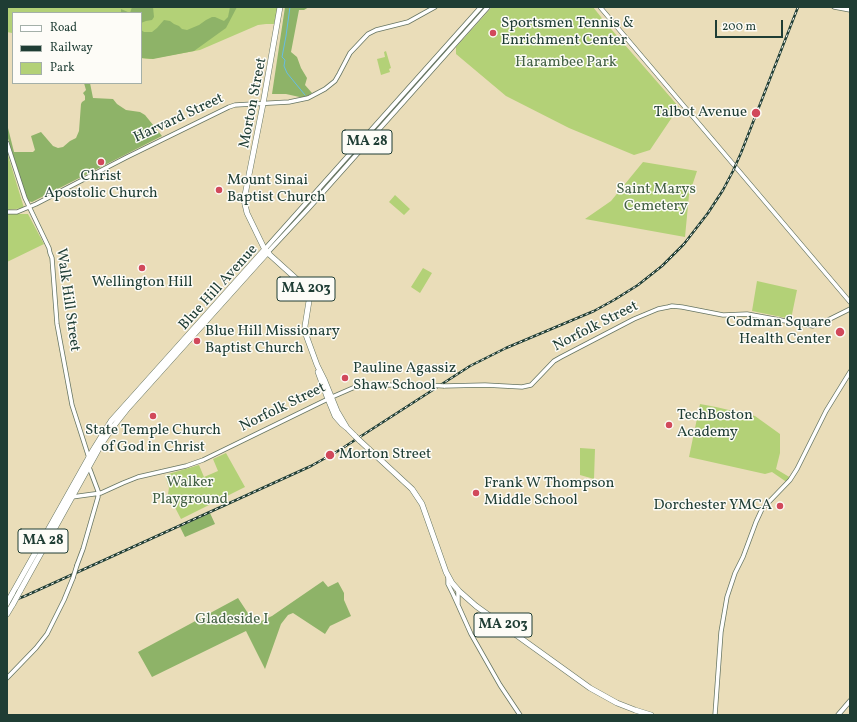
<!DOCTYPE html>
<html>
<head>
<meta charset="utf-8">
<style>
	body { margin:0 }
	#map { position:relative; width:857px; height:722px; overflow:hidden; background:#eaddb9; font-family:Vollkorn,serif }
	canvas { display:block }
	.frame { position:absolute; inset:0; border:8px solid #1f3d34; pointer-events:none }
	.legend { position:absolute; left:12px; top:12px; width:130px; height:72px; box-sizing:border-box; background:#fdfcf7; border:1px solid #a4b0a9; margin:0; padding:5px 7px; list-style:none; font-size:12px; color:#1f3d34 }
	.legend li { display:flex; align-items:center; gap:8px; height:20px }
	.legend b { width:20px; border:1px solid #a4b0a9 }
	.scale { position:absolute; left:715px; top:20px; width:68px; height:18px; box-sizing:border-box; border:2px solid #1f3d34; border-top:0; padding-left:5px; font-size:12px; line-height:14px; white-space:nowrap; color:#1f3d34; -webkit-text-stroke:3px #fdfcf7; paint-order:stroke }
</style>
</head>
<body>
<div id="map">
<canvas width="857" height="722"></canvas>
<div class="frame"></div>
<ul class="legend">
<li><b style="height:5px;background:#fff"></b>Road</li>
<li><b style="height:5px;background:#1f3d34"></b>Railway</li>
<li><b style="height:11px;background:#b3d177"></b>Park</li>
</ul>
<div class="scale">200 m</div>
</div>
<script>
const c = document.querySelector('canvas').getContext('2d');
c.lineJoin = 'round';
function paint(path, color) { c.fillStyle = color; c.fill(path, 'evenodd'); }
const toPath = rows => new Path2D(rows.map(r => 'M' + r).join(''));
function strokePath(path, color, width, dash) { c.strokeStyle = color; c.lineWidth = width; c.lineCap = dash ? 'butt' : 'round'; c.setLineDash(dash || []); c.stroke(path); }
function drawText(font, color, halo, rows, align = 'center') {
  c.font = font + ' Vollkorn,serif'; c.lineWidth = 3; c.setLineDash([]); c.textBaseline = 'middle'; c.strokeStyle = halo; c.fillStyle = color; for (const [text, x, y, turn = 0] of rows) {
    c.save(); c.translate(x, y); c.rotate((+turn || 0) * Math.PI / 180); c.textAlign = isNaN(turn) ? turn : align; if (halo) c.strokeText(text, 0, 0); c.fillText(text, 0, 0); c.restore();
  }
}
const green = toPath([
	[7,7,278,7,274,24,266,24,258,25,200,50,150,59,141,58,141,13,13,13,13,33,12,33,7,32],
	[492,7,593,7,605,22,679,107,650,150,634,155,569,128,506,96,456,54,456,47],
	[386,51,391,68,389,69,390,72,381,75,377,59,385,57,384,52],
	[7,152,24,208,7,210],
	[643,162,697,171,689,195,685,237,585,219,611,201],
	[395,195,410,209,404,215,389,202],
	[7,214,28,214,44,244,7,262],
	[423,268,432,273,420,293,411,287],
	[757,281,797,290,791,319,752,311],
	[700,404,716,407,755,416,780,434,780,453,776,469,791,478,788,483,772,472,765,474,689,457],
	[580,448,595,449,594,479,580,475],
	[226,453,245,487,181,519,168,494,169,488,165,475,199,465,204,477,218,471,213,459]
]);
const forest = toPath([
	[132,7,153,7,154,17,152,20,146,21,141,23,141,13,121,13,121,9,130,13],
	[230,7,237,7,226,28,194,51,153,59,141,58,141,30,144,32,152,32,157,28,164,20,170,21,174,24,179,26,182,29,187,30,199,25,206,20,212,17,215,17,224,21,228,17],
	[285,7,309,7,304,10,299,10,291,52,297,57,301,68,307,78,305,85,312,93,304,98,286,94,272,94],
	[84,83,90,83,93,98,113,99,117,104,126,110,140,112,145,115,162,136,32,202,27,201,7,135,7,124,14,152,33,152,35,150,31,136,41,132,53,146,58,148,63,147,70,141,76,138,79,131,81,104,82,102,85,100,85,96,83,93,86,90],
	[210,513,215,524,185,537,180,527],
	[323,581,328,587,338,582,344,593,344,600,351,616,330,626,325,634,293,613,288,615,281,624,265,669,246,631,152,677,138,652,238,598,255,624,272,616]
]);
const stream = toPath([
	[290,7,286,36,282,57,285,60,284,66,287,73,305,95]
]);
const secondary = toPath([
	[600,7,850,302],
	[834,7,850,10],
	[7,143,25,198,49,248,50,253,52,258,57,324,72,405,89,458],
	[7,212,17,212,36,204,127,157,229,107,235,105,289,102,308,98,325,89,335,81,339,74,350,53,368,34,376,30,408,22,435,7],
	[444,386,485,385,522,387,531,385,554,361,561,357,634,319,658,309,668,307,672,306,682,307,723,315,747,314,813,326,822,323,850,309],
	[72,497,101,493,123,483,138,477,186,466,203,460,332,397,355,387,368,385,426,385],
	[77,565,83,549,98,497,98,491,89,467],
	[448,578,448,584,453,594,458,605,471,634,500,685,520,715],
	[458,590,458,604],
	[7,678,36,648,47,634,64,600,73,578],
	[715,715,721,632,727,597,735,573,743,557,756,522,762,509,766,505,790,480,797,469,826,411,850,372]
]);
const primary = toPath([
	[265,249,481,7],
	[268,252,308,209,488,7],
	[838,715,850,701]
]);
const highway = toPath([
	[280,7,263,104,244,200,247,213,264,248,270,255,301,283,307,290,309,301,305,326,306,335,317,365,324,379,337,411,347,428],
	[318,372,326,394,335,416,342,424,347,428,355,436],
	[359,440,412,489,422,504,446,572,452,583,459,591,476,606,590,688,617,703,635,710,651,715],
	[20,591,102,443,113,427,128,408,268,252],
	[12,594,93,450,111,421,265,249],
	[7,614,13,604]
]);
const rail = toPath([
	[7,603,25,596,311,466,338,451,470,366,506,348,594,311,614,300,638,285,662,266,684,244,708,213,723,190,733,171,741,153,798,7]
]);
const secondaryBridge = toPath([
	[426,385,444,386],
	[73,578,77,565]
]);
const highwayBridge = toPath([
	[355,436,359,440],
	[7,603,12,594],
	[13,604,20,591]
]);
const markers = [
	[493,33,4,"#d1495b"],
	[756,113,5,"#d1495b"],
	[101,162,4,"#d1495b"],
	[219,190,4,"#d1495b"],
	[142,268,4,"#d1495b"],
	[840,332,5,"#d1495b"],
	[197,341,4,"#d1495b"],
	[345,378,4,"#d1495b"],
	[153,416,4,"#d1495b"],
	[669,425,4,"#d1495b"],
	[330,455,5,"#d1495b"],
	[476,493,4,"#d1495b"],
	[780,506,4,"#d1495b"]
];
const shields = [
	[367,142,50],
	[306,289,58],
	[43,541,50],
	[503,625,58]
];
const shieldNames = [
	["MA 28",367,142],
	["MA 203",306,289],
	["MA 28",43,541],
	["MA 203",503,625]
];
const poiNames = [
	["Sportsmen Tennis &",501,24],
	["Enrichment Center",501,41],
	["Talbot Avenue",747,113,"right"],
	["Christ",101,177,"center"],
	["Apostolic Church",101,194,"center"],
	["Mount Sinai",227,181],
	["Baptist Church",227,198],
	["Wellington Hill",142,283,"center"],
	["Codman Square",831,323,"right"],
	["Health Center",831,340,"right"],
	["Blue Hill Missionary",205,332],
	["Baptist Church",205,349],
	["Pauline Agassiz",353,369],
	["Shaw School",353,386],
	["TechBoston",677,416],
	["Academy",677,433],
	["State Temple Church",153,431,"center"],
	["of God in Christ",153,448,"center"],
	["Morton Street",339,455],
	["Frank W Thompson",484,484],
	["Middle School",484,501],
	["Dorchester YMCA",772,506,"right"]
];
const parkNames = [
	["Harambee Park",566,63],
	["Saint Marys",656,190],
	["Cemetery",656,207],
	["Walker",190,483],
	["Playground",190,500],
	["Gladeside I",232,620]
];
const streetNames = [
	["Morton Street",254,103,-79],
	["Harvard Street",179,119,-25],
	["Blue Hill Avenue",219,288,-48],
	["Walk Hill Street",67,300,82],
	["Norfolk Street",596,327,-27],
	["Norfolk Street",283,408,-26]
];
paint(green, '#b3d177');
paint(forest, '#8eb368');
strokePath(stream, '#67bde4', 1);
strokePath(secondary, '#667563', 5);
strokePath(primary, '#667563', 5.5);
strokePath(highway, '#667563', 6);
strokePath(secondary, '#fff', 3.5);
strokePath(primary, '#fff', 4);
strokePath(highway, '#fff', 5);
strokePath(rail, '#1f3d34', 2.5);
strokePath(rail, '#fdfcf7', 1, [3]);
strokePath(secondaryBridge, '#667563', 5, []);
strokePath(highwayBridge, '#667563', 6, []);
strokePath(secondaryBridge, '#fff', 3.5);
strokePath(highwayBridge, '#fff', 5);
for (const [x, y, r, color] of markers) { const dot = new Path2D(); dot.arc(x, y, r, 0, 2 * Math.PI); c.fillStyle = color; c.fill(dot); strokePath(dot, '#fdfcf7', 1.5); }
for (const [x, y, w] of shields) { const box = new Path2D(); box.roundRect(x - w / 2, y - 12, w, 24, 3); c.fillStyle = '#fdfcf7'; c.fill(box); strokePath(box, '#1f3d34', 1); }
drawText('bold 14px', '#1f3d34', null, shieldNames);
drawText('15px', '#1f3d34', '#fdfcf7', poiNames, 'left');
drawText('15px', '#446245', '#fdfcf7', parkNames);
drawText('15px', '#1f3d34', '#fdfcf7', streetNames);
</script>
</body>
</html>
